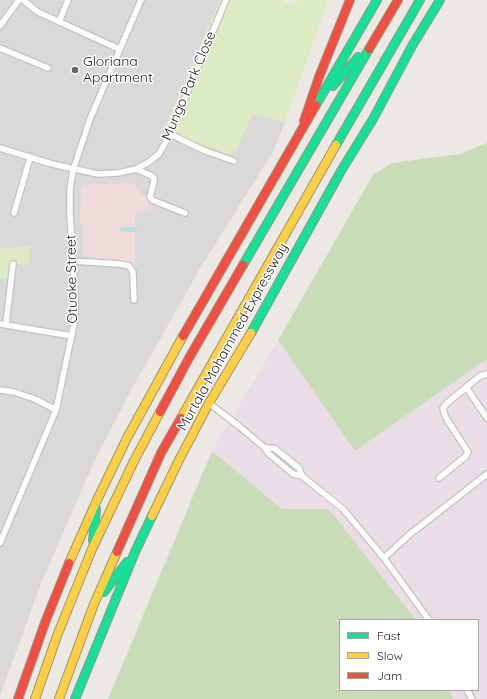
<!DOCTYPE html>
<html>
<head>
<meta charset="utf-8">
<style>
	body { margin:0 }
	#map { position:relative; width:487px; height:699px; overflow:hidden; background:#ece9e5; font-family:Quicksand,sans-serif }
	canvas { display:block }
	.legend { position:absolute; left:339px; top:619px; width:140px; height:72px; box-sizing:border-box; background:#fff; border:1px solid #a5a5a5; margin:0; padding:5px 7px; list-style:none; font-size:12px; color:#1d1d1d }
	.legend li { display:flex; align-items:center; gap:8px; height:20px }
	.legend b { width:20px; border:1px solid #a5a5a5 }
</style>
</head>
<body>
<div id="map">
<canvas width="487" height="699"></canvas>
<ul class="legend">
<li><b style="height:5px;background:#16e098"></b>Fast</li>
<li><b style="height:5px;background:#ffcf43"></b>Slow</li>
<li><b style="height:5px;background:#f24e42"></b>Jam</li>
</ul>
</div>
<script>
const c = document.querySelector('canvas').getContext('2d');
c.lineJoin = 'round';
function paint(path, color) { c.fillStyle = color; c.fill(path, 'evenodd'); }
const toPath = rows => new Path2D(rows.map(r => 'M' + r).join(''));
function strokePath(path, color, width, dash) { c.strokeStyle = color; c.lineWidth = width; c.lineCap = dash ? 'butt' : 'round'; c.setLineDash(dash || []); c.stroke(path); }
function drawText(font, color, halo, rows, align = 'center') {
  c.font = font + ' Quicksand,sans-serif'; c.lineWidth = 3; c.setLineDash([]); c.textBaseline = 'middle'; c.strokeStyle = halo; c.fillStyle = color; for (const [text, x, y, turn = 0] of rows) {
    c.save(); c.translate(x, y); c.rotate((+turn || 0) * Math.PI / 180); c.textAlign = isNaN(turn) ? turn : align; if (halo) c.strokeText(text, 0, 0); c.fillText(text, 0, 0); c.restore();
  }
}
const residential = toPath([
	[0,0,220,0,164,130,253,113,285,122,273,152,201,267,130,392,95,460,42,581,0,696,0,279,10,278,16,264,28,263,28,247,0,249]
]);
const commercial = toPath([
	[133,183,153,207,135,213,135,266,83,255,83,232,80,219,82,185]
]);
const industrial = toPath([
	[278,340,355,451,487,359,487,699,453,699,450,690,478,690,478,620,416,620,329,509,282,509,212,451]
]);
const grass = toPath([
	[220,0,283,0,292,5,299,0,328,0,285,122,253,113,236,151,226,154,164,130],
	[29,247,29,263,16,264,14,277,0,279,0,249]
]);
const forest = toPath([
	[487,143,487,359,355,451,278,340,373,175,392,163,460,154],
	[212,451,282,509,329,509,416,620,340,620,340,690,450,690,453,699,108,699]
]);
const water = toPath([
	[121,227,137,227,136,232,120,231]
]);
const street = toPath([
	[23,0,38,12,119,49],
	[59,22,68,0],
	[0,26,19,0],
	[0,48,48,68],
	[170,134,203,150,234,161],
	[0,148,52,164,98,174,118,173,136,169,149,162,159,154,170,134,226,0],
	[136,169,152,176,154,178,154,181,150,197,152,200,185,213],
	[14,213,30,158],
	[73,261,120,264,129,266,133,272,134,300],
	[0,324,72,336],
	[6,324,13,264],
	[466,387,487,418],
	[0,390,14,392,35,399,56,410,0,543],
	[209,403,240,427,265,448,268,453,293,474,302,476],
	[56,410,75,319,75,295,70,214,70,189,73,170,90,119,141,0],
	[265,448,274,448,299,468,302,476,343,509,384,558,429,620],
	[439,478,466,456,468,452,446,418,444,413,443,408,447,403,480,376,487,374],
	[384,558,411,533,422,525,487,474],
	[467,690,472,699]
]);
const fast = toPath([
	[333,86,358,57],
	[316,105,377,0],
	[336,145,420,0],
	[243,265,369,49],
	[251,333,341,171,373,119,412,46,440,0],
	[93,541,96,509],
	[104,592,127,562],
	[75,699,135,552,152,516]
]);
const slow = toPath([
	[181,418,336,145],
	[152,516,178,462,209,403,251,333],
	[69,563,97,500,127,438,183,336],
	[35,699,57,636,92,549,134,461,160,412],
	[59,699,94,604,117,552]
]);
const jam = toPath([
	[369,49,398,0],
	[304,121,319,77,350,0],
	[183,336,316,105],
	[160,412,189,358,243,265],
	[117,552,161,453,181,418],
	[18,699,46,620,69,563]
]);
const markers = [
	[75,70,4,"#656463"]
];
const poiNames = [
	["Gloriana",83,62],
	["Apartment",83,78]
];
const streetNames = [
	["Mungo Park Close",189,86,-67],
	["Otuoke Street",72,279,-91],
	["Murtala Mohammed Expressway",233,337,-61]
];
paint(residential, '#dbd9d7');
paint(commercial, '#efdbda');
paint(industrial, '#eadde6');
paint(grass, '#dcebc2');
paint(forest, '#c8dcb8');
paint(water, '#b7dce2');
strokePath(street, '#c4c3c1', 8);
strokePath(fast, '#96957c', 10);
strokePath(slow, '#96957c', 10);
strokePath(jam, '#96957c', 10);
strokePath(street, '#fcfcfb', 5.5);
strokePath(fast, '#16e098', 8);
strokePath(slow, '#ffcf43', 8);
strokePath(jam, '#f24e42', 8);
for (const [x, y, r, color] of markers) { const dot = new Path2D(); dot.arc(x, y, r, 0, 2 * Math.PI); c.fillStyle = color; c.fill(dot); strokePath(dot, '#fff', 1.5); }
drawText('14px', '#1d1d1d', '#fff', poiNames, 'left');
drawText('14px', '#1d1d1d', '#fff', streetNames);
</script>
</body>
</html>
